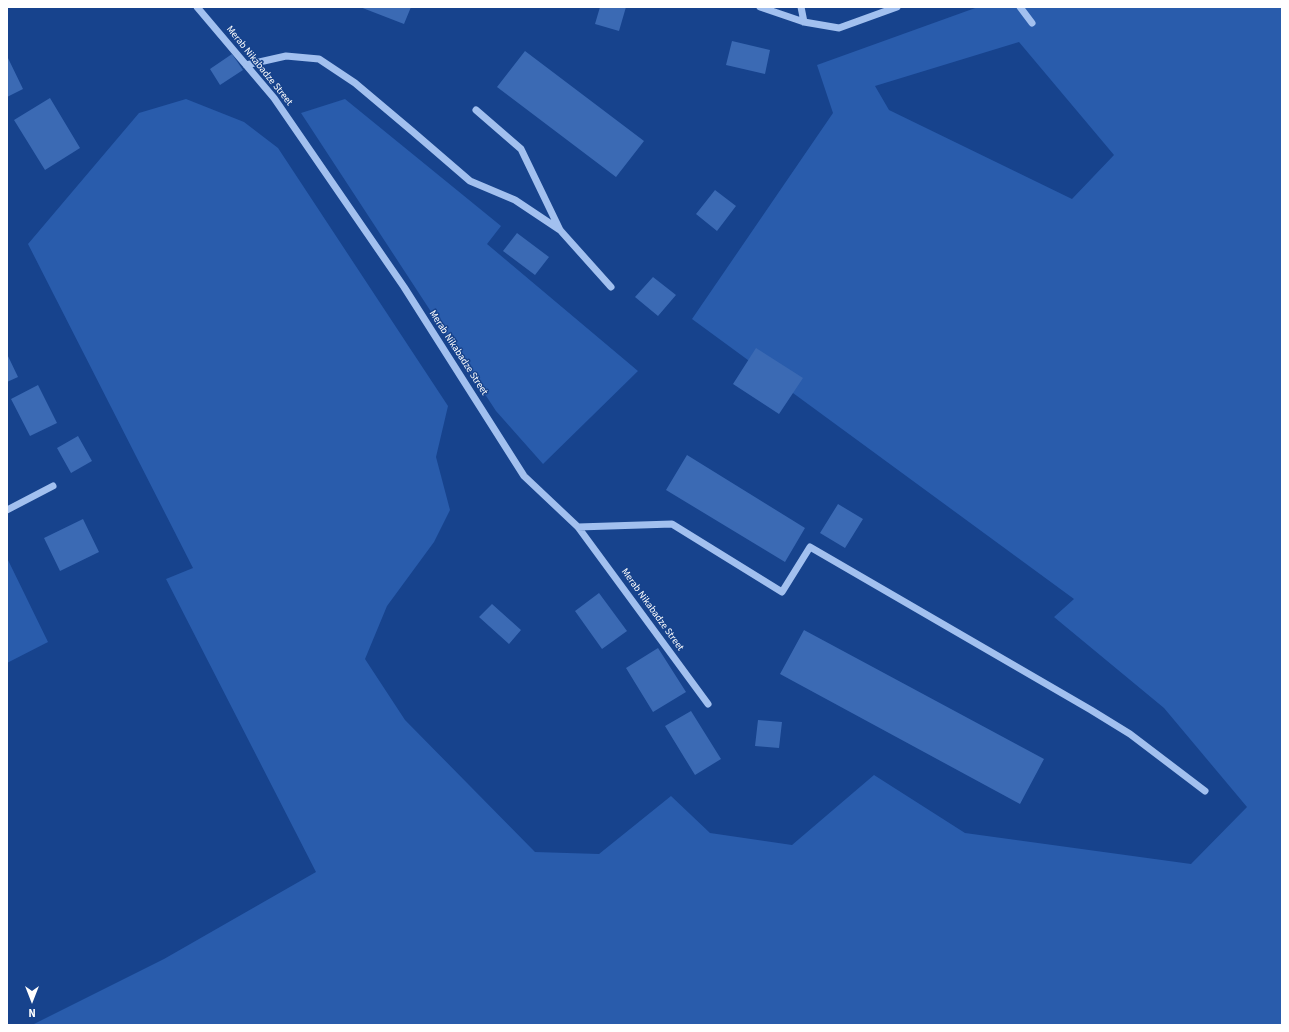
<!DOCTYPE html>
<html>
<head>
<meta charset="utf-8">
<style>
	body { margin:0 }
	#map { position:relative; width:1289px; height:1032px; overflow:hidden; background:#17438d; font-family:"Source Sans 3",sans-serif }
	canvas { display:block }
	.frame { position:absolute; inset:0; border:8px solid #fff; pointer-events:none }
	.north { position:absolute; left:12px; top:980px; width:40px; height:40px; -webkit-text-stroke:3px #17438d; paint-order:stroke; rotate:180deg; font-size:11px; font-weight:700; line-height:16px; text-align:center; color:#fff }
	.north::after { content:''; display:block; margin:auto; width:14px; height:18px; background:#fff; clip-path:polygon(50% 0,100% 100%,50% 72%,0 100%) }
</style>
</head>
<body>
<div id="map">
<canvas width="1289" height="1032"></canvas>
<div class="frame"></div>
<div class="north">N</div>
</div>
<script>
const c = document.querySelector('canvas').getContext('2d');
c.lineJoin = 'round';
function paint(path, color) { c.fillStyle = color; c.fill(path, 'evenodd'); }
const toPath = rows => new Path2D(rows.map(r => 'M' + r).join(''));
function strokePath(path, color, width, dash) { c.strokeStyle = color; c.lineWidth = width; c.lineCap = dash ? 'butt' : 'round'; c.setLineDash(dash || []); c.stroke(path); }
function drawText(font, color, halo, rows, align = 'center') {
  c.font = font + ' "Source Sans 3",sans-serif'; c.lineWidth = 3; c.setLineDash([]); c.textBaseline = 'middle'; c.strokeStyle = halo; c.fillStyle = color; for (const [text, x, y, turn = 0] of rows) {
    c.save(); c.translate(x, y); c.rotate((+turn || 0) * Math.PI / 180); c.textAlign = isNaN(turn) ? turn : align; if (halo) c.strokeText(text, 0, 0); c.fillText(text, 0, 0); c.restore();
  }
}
const green = toPath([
	[978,7,1282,7,1282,1025,32,1025,164,959,316,872,166,579,193,568,28,244,139,113,186,99,244,122,278,148,448,406,436,457,450,510,434,542,387,606,365,659,405,720,535,852,599,854,671,796,710,833,792,845,874,775,965,833,1191,864,1247,807,1164,708,1054,617,1074,599,692,319,833,113,817,65],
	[1019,42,1114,155,1072,199,889,110,875,86],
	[345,99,501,226,487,244,638,371,543,464,496,411,301,113],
	[7,558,48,642,7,663]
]);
const building = toPath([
	[360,7,411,7,404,24],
	[600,7,626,7,619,31,595,24],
	[732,41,770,50,765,74,726,65],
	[525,51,644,141,616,177,497,87],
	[232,54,243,70,220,85,210,69],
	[7,56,23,89,7,97],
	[50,98,80,148,45,170,14,120],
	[715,190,736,206,717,231,696,214],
	[517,233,549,257,535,275,503,251],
	[653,277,676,295,658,316,635,297],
	[756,348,803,378,779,414,733,384],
	[7,354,18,377,7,382],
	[38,385,57,423,30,436,11,399],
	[78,436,92,461,71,473,57,448],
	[687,455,805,528,785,562,666,490],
	[838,504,863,519,845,548,820,533],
	[83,519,99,552,60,571,44,538],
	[599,593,627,631,602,649,575,611],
	[492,604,521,630,509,644,479,617],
	[804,630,1044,759,1020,804,780,674],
	[658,648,686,692,653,712,626,668],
	[691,711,721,759,695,775,665,726],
	[758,720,782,722,779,748,755,746]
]);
const minor = toPath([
	[197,7,274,98,404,287,524,476,578,527,708,704],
	[760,7,804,22,839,28,897,7],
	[801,7,804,22],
	[1020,7,1032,23],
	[246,65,286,56,319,59,355,83,412,131,470,181,515,200,560,230],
	[476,110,521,149,560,230,611,287],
	[7,510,53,486],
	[578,527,672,524,782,592,810,547,1091,710,1130,734,1205,791]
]);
const streetNames = [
	["Merab Nikabadze Street",259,66,51],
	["Merab Nikabadze Street",458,353,57],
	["Merab Nikabadze Street",652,610,54]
];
paint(green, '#295cac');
paint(building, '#3b6ab4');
strokePath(minor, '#a2c0ef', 7);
drawText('10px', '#fff', '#17438d', streetNames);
</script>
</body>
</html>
